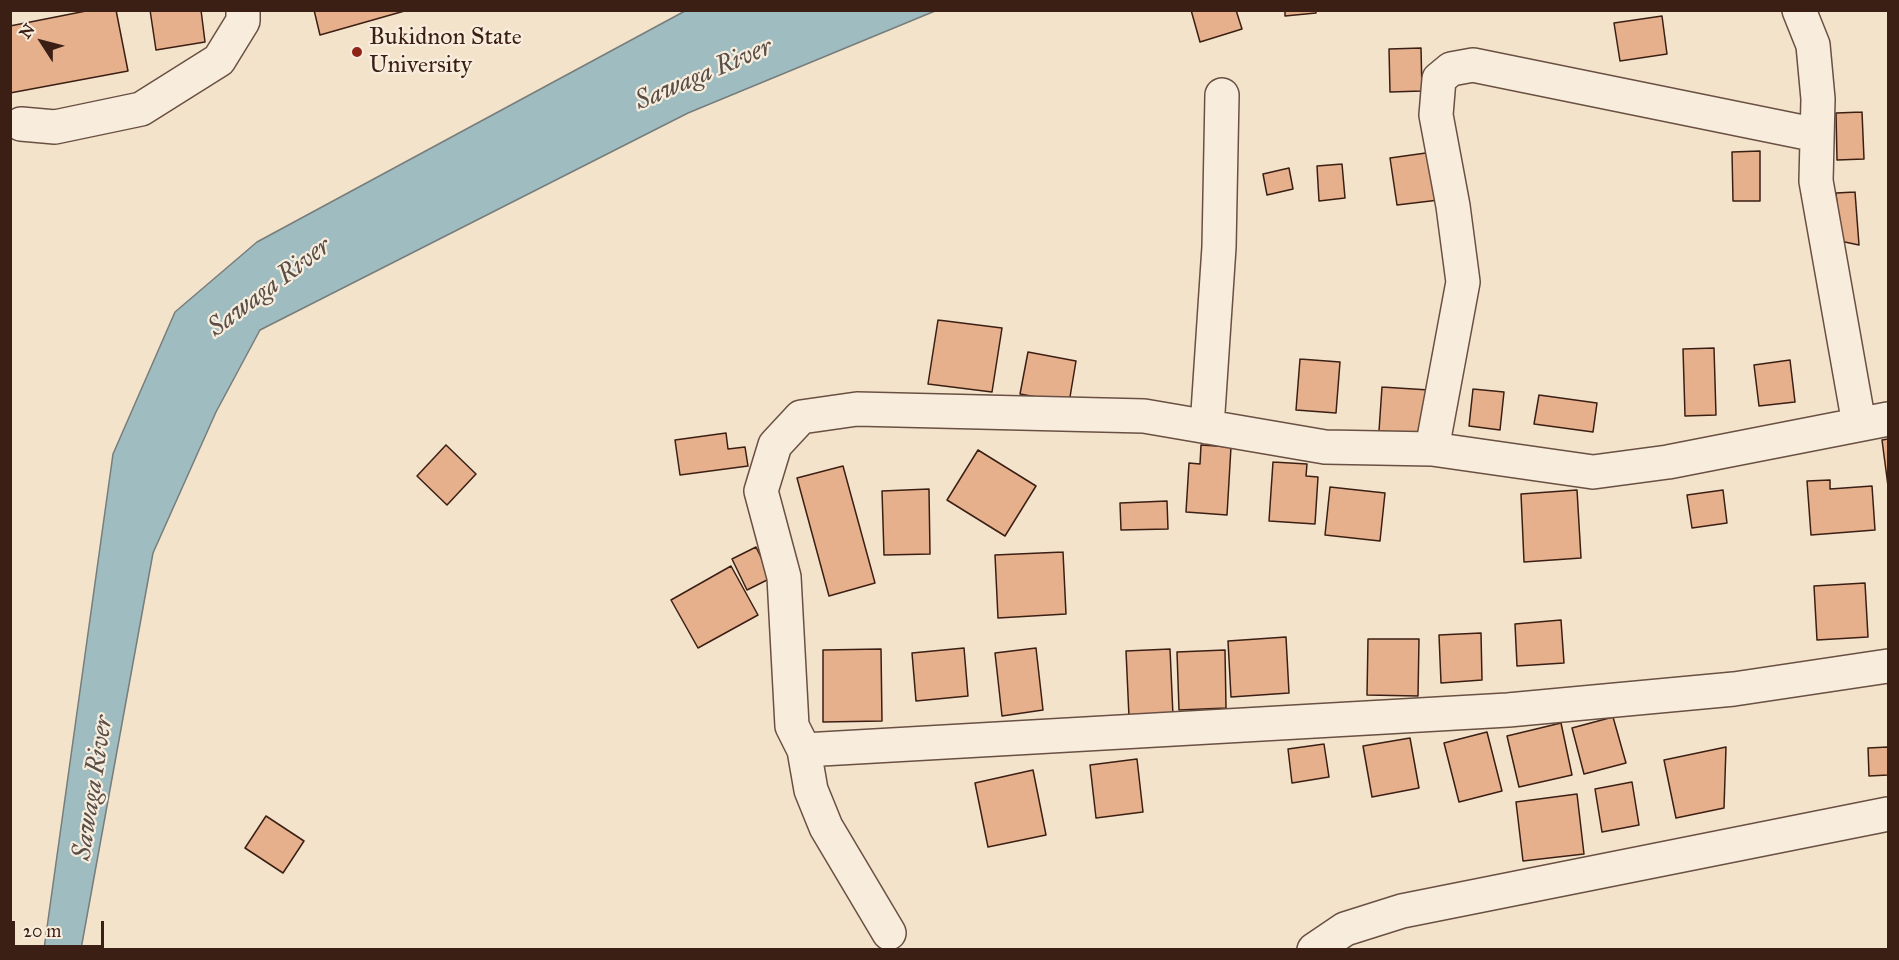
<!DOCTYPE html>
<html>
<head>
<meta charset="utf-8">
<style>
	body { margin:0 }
	#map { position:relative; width:1899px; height:960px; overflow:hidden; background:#f4e3cb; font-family:"IM FELL Great Primer",serif }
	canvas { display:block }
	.frame { position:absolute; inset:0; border:12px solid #3b1f14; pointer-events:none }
	.north { position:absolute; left:12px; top:12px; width:60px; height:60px; -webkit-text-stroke:4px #f8eddd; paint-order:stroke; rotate:306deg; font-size:16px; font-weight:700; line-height:24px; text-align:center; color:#3b1f14 }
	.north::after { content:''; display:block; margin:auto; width:21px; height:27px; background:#3b1f14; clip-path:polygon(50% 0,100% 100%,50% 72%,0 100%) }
	.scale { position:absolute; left:12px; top:921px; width:92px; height:27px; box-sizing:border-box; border:3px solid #3b1f14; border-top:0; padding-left:8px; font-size:18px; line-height:21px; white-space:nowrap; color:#3b1f14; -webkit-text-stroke:4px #f8eddd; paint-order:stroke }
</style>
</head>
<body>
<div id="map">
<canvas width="1899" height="960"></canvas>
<div class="frame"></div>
<div class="north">N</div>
<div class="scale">20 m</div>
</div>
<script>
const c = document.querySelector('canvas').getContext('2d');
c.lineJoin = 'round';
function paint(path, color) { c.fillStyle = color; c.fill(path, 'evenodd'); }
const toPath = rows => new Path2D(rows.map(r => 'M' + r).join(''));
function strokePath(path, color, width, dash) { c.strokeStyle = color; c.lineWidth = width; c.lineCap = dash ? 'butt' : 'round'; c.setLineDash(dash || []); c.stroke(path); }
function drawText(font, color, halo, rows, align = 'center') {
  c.font = font + ' "IM FELL Great Primer",serif'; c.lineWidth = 4.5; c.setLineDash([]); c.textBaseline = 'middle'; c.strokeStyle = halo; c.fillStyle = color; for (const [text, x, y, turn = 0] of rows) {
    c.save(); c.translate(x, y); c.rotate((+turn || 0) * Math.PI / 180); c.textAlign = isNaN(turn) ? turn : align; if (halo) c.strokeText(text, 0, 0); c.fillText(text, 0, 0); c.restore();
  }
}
const water = toPath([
	[685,11,935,11,688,113,260,330,216,412,153,553,81,949,44,949,113,454,175,312,257,242,685,11]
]);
const building = toPath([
	[91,10,116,10,128,71,10,93,10,26,91,10],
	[150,10,201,10,205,42,156,50,150,10],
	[314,10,408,10,320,35,314,10],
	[1191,10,1236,10,1242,29,1200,42,1191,10],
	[1285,10,1316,10,1316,13,1285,16,1285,10],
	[1662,16,1667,54,1620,61,1614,23,1662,16],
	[1421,48,1422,91,1390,92,1389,49,1421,48],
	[1862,112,1864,159,1837,160,1836,113,1862,112],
	[1760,151,1760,201,1733,201,1732,152,1760,151],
	[1433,152,1439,200,1397,205,1390,158,1433,152],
	[1342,164,1345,198,1319,201,1317,166,1342,164],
	[1289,168,1293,189,1267,195,1263,174,1289,168],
	[1855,192,1859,245,1840,241,1836,193,1855,192],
	[938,320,1002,328,992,392,928,384,938,320],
	[1714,348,1716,415,1685,416,1683,349,1714,348],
	[1028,352,1076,361,1069,403,1020,394,1028,352],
	[1300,359,1340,362,1336,413,1296,410,1300,359],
	[1790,360,1795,402,1759,406,1754,365,1790,360],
	[1382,387,1429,390,1426,434,1379,431,1382,387],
	[1473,389,1504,392,1500,430,1469,426,1473,389],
	[1539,395,1597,403,1593,432,1534,424,1539,395],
	[726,433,728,449,745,447,748,466,680,475,675,440,726,433],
	[1888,439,1888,486,1882,440,1888,439],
	[446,445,476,474,447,505,417,476,446,445],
	[1201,445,1231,447,1227,515,1186,512,1189,463,1200,464,1201,445],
	[978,450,1036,486,1005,536,947,500,978,450],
	[1273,462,1307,464,1306,476,1318,477,1315,524,1269,521,1273,462],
	[843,466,875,583,829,596,797,478,843,466],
	[1830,480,1830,489,1872,486,1875,530,1811,535,1807,481,1830,480],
	[1330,487,1385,493,1380,541,1325,535,1330,487],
	[929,489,930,554,884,555,882,491,929,489],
	[1577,490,1581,558,1524,562,1521,494,1577,490],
	[1723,490,1727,523,1692,528,1687,495,1723,490],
	[1167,501,1168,529,1121,530,1120,503,1167,501],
	[756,547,771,578,747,590,732,559,756,547],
	[1063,552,1066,614,998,618,995,555,1063,552],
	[731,566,758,615,698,648,671,600,731,566],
	[1865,583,1868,637,1817,640,1814,586,1865,583],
	[1561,620,1564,663,1517,666,1515,624,1561,620],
	[1481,633,1482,680,1441,683,1439,635,1481,633],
	[1286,637,1289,693,1231,697,1228,641,1286,637],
	[1368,639,1419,639,1418,696,1367,695,1368,639],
	[964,648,968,696,916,701,912,653,964,648],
	[1036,648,1043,710,1002,716,995,653,1036,648],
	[881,649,882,721,823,722,823,650,881,649],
	[1170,649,1173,716,1129,717,1126,651,1170,649],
	[1225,650,1226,708,1179,710,1177,652,1225,650],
	[1613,717,1626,763,1584,774,1572,728,1613,717],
	[1561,723,1572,775,1519,787,1507,736,1561,723],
	[1487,732,1502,791,1459,802,1444,743,1487,732],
	[1410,738,1419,788,1372,797,1363,746,1410,738],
	[1324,744,1329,777,1292,783,1288,749,1324,744],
	[1726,747,1724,808,1676,818,1664,760,1726,747],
	[1888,747,1888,775,1869,776,1868,748,1888,747],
	[1137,759,1143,812,1096,818,1090,765,1137,759],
	[1033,770,1046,835,988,847,975,783,1033,770],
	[1632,782,1639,825,1602,832,1595,789,1632,782],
	[1577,794,1584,854,1523,861,1516,802,1577,794],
	[266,816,304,841,283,873,245,848,266,816]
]);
const minor = toPath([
	[1799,10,1813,45,1818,99,1816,181,1859,424],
	[21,124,55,127,141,109,219,60,243,21,243,10],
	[1207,427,1219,247,1222,95],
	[1432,449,1463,282,1453,206,1436,115,1439,79,1451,69,1473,65,1817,135],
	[804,750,1508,710,1734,689,1888,666],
	[889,933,826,827,811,790,804,750,792,726,784,577,761,491,775,445,801,417,857,409,1144,416,1325,447,1432,449,1593,472,1668,462,1888,419],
	[1314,950,1345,929,1402,911,1888,814]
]);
const markers = [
	[357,52,6,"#8f2418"]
];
const poiNames = [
	["Bukidnon State",369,38],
	["University",369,66]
];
const waterNames = [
	["Sawaga River",704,75,-23],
	["Sawaga River",270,288,-37],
	["Sawaga River",94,788,-81]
];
paint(water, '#9fbcc0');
strokePath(water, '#777d7b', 1.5);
paint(building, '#e6b08d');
strokePath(building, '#3b1f14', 1.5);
strokePath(minor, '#695042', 36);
strokePath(minor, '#f8eddd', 33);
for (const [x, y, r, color] of markers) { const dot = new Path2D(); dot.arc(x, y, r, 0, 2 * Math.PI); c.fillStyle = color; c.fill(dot); strokePath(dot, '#f8eddd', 2); }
drawText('24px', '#3b1f14', '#f8eddd', poiNames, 'left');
drawText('italic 26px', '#594e48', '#f8eddd', waterNames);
</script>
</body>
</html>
